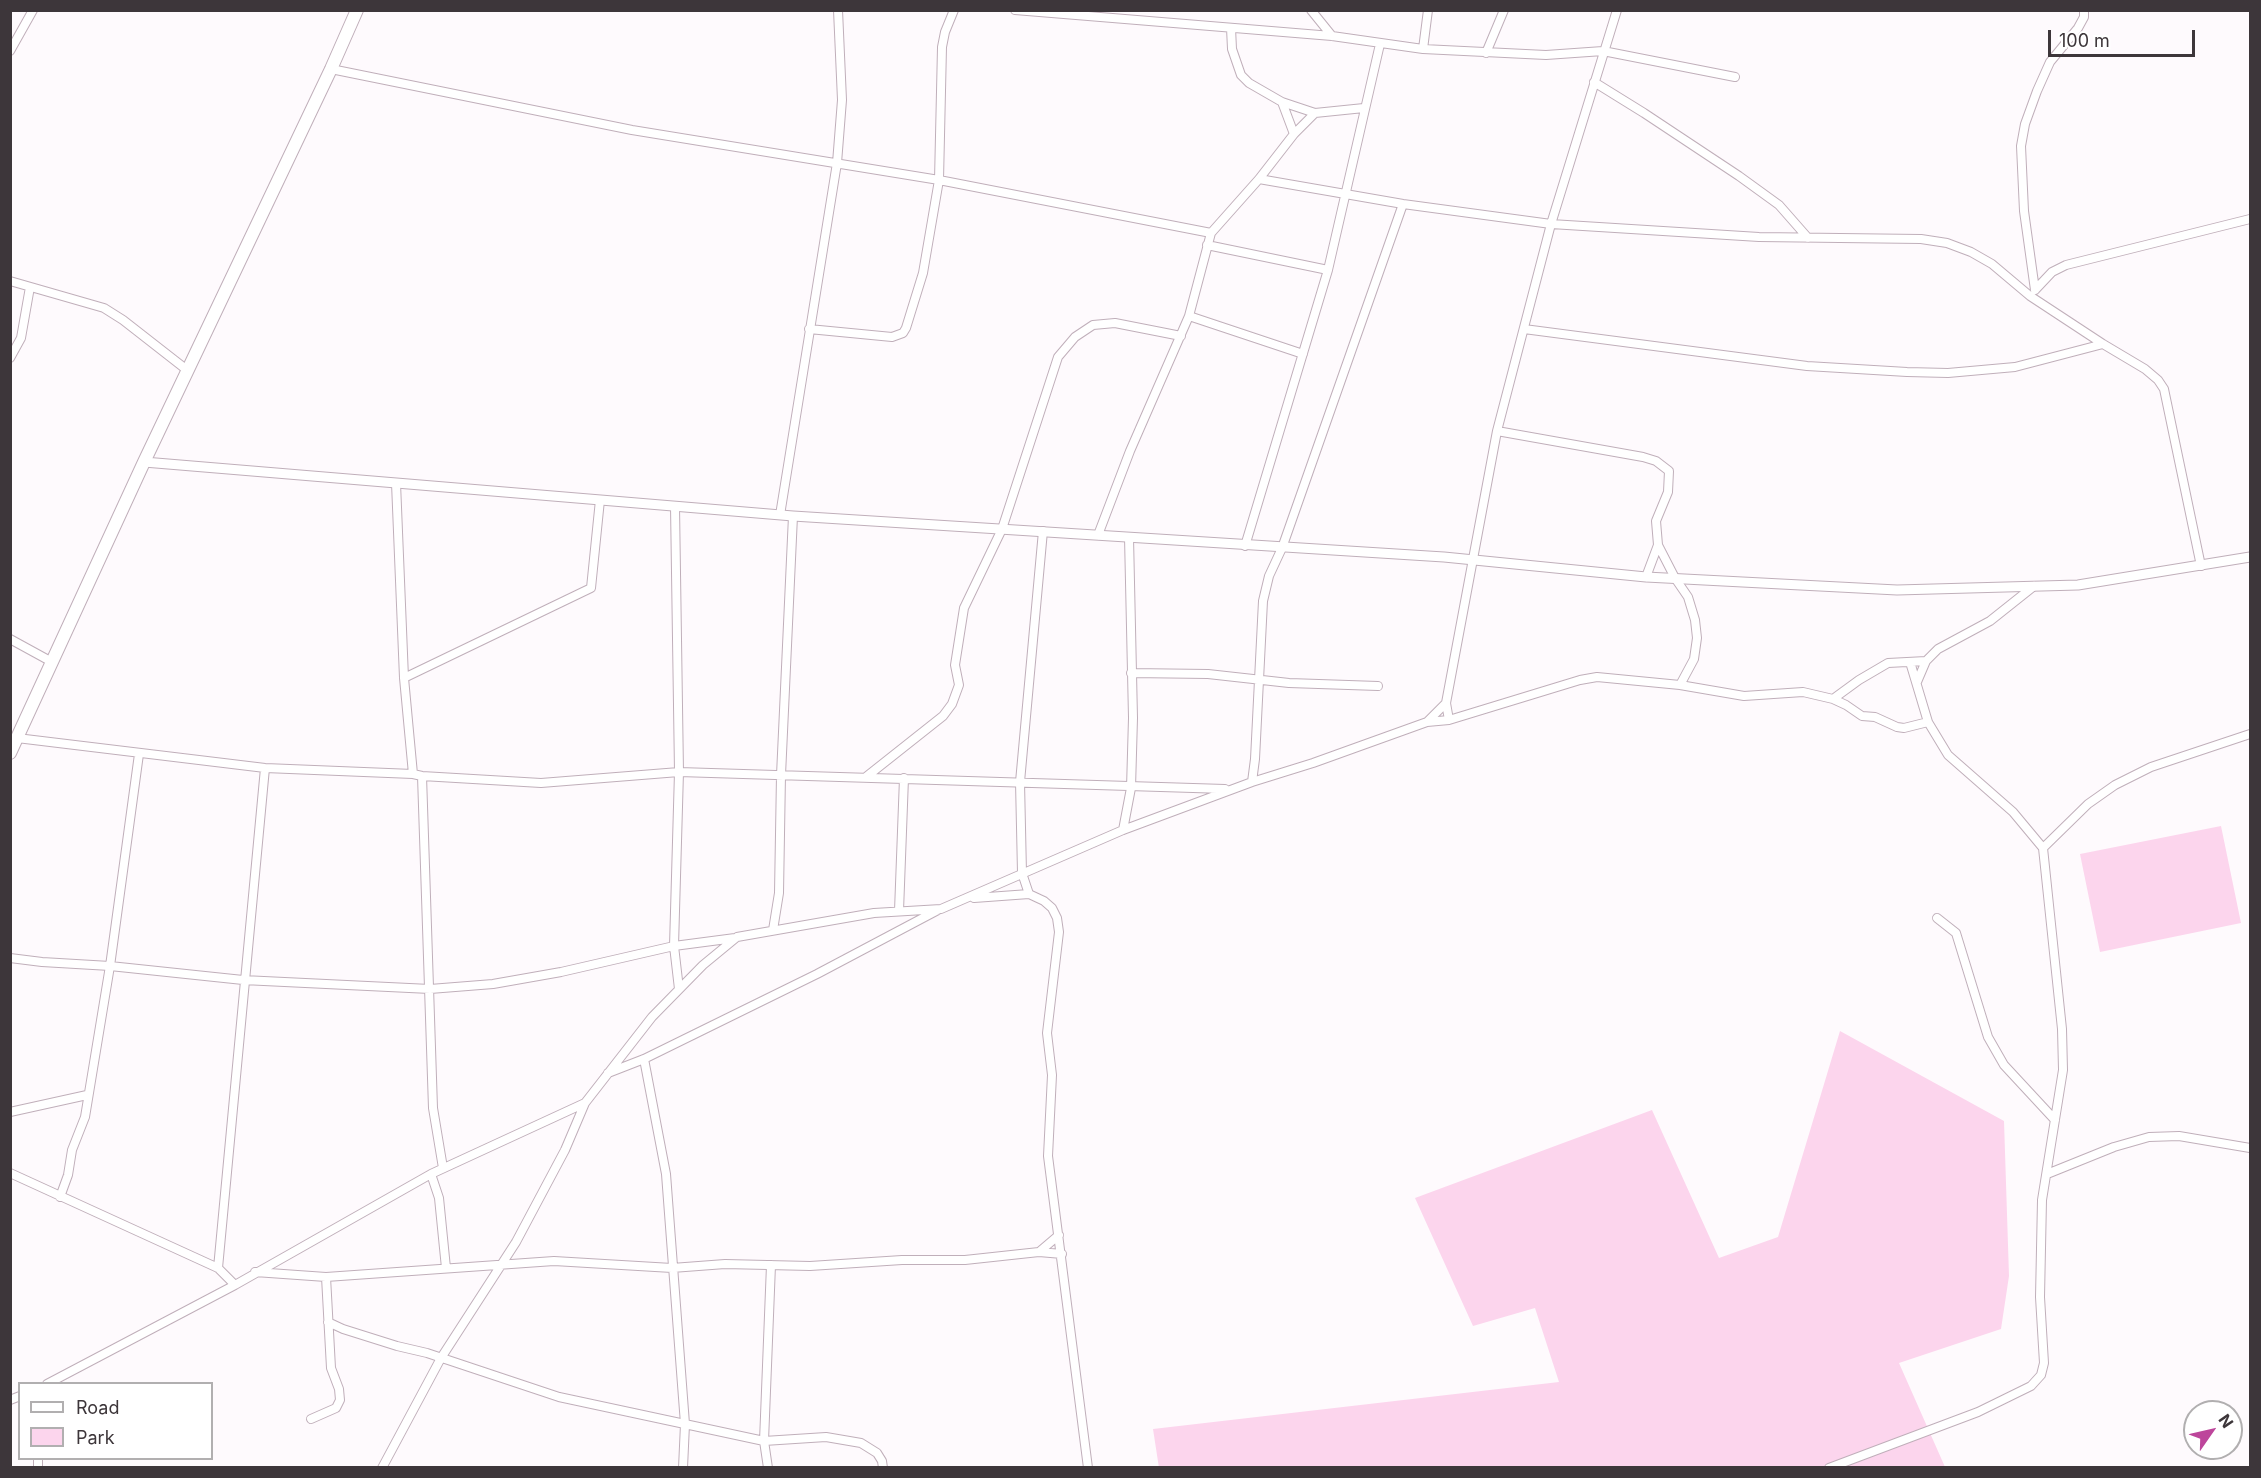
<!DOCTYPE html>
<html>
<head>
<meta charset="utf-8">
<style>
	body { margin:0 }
	#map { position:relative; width:2261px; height:1478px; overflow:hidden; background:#fefafd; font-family:Inter,sans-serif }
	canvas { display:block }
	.frame { position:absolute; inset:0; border:12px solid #3d363a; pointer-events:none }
	.legend { position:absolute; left:18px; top:1382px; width:195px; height:78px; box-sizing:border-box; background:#fff; border:2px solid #b1afb0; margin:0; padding:8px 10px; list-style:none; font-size:18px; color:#3d363a }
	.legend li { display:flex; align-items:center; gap:12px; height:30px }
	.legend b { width:30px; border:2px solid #b1afb0 }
	.north { position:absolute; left:2183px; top:1400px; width:60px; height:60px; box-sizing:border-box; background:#fff; border:2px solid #b1afb0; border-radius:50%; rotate:56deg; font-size:16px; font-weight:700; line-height:24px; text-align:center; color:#3d363a }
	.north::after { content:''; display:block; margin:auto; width:21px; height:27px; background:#bd469b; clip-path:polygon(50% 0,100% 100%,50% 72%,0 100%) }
	.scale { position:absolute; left:2048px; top:30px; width:147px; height:27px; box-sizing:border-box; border:3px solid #3d363a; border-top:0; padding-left:8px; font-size:18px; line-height:21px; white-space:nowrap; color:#3d363a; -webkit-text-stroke:4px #fff; paint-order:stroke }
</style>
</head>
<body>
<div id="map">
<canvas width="2261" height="1478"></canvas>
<div class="frame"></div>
<ul class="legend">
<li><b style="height:8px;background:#fff"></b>Road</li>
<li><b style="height:16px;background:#fcd5ed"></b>Park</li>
</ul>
<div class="north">N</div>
<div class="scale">100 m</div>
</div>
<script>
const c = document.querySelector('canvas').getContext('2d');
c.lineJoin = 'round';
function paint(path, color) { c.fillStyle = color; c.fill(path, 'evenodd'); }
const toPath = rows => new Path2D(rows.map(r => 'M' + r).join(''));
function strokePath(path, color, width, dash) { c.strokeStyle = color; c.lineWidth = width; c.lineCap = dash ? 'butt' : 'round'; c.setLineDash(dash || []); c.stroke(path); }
const green = toPath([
	[2221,826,2241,923,2100,952,2080,854],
	[1840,1031,2004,1121,2009,1276,2001,1329,1899,1363,1945,1467,1159,1468,1153,1429,1559,1382,1535,1308,1473,1326,1415,1198,1652,1110,1719,1258,1778,1237]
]);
const minor = toPath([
	[1015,10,1332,36,1423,49,1546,55,1603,51,1735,77],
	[1311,10,1332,36],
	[1231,28,1232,49,1241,75,1249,83,1282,102,1315,113],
	[1423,49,1428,10],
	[10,51,33,10],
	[1486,53,1504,10],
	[331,69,632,130,939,180,1211,233],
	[1594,82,1644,113,1739,176,1779,205,1808,238],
	[1282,102,1294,134],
	[1259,179,1403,204,1551,224,1759,237,1921,239,1947,243,1971,252,1992,264,2030,296,2103,344,2145,369,2158,380,2164,389,2201,566],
	[1207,245,1328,270],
	[10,281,104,308,123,320,187,370],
	[2035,290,2024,211,2021,146,2025,124,2037,91,2050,62,2078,28,2084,17,2084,10],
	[2035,290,2052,272,2066,265,2250,219],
	[1189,316,1303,354],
	[809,329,892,337,903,333,906,328,923,273,939,180,942,47,945,32,954,10],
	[1524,329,1807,366,1907,372,1948,373,2015,367,2103,344],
	[10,358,21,338,30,287],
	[1497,431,1643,457,1656,461,1669,471,1668,492,1656,521,1658,545,1675,578,1688,597,1695,620,1697,638,1694,659,1680,685],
	[396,483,404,678,413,774],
	[675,506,679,772,674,946,679,989],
	[780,515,837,163,842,100,838,10],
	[1098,535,1130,451,1189,316,1211,233,1259,179,1294,134,1315,113,1364,108],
	[1245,546,1328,270,1380,44],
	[1646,577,1658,545],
	[10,639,52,662],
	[1910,662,1928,722,1948,755,2013,812,2043,848],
	[1131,673,1208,674,1289,683,1378,686],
	[404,678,591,588,600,500],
	[1917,682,1926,661,1938,649,1990,621,2034,586],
	[1833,699,1859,680,1888,663,1926,661],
	[1449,720,1446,703,1497,431,1551,224,1617,10],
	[1427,722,1446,703],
	[17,738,265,768,413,774,422,776,541,783,679,772,1225,789],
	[422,776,433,1108,443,1168],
	[866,777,943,716,952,704,959,685,955,665,964,608,1002,529,1058,357,1075,337,1093,325,1115,323,1181,336],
	[1252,782,1313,763,1427,722,1449,720,1580,680,1597,677,1680,685,1744,696,1803,692,1833,699,1846,705,1862,716,1875,717,1897,727,1904,728,1928,722],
	[1123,830,1131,788,1133,718,1129,537],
	[1029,894,1022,873,1020,782,1043,531],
	[974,898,1029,894,1044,901,1052,908,1057,918,1059,932,1047,1033,1052,1075,1048,1156,1088,1468],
	[899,911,904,778],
	[1937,918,1956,933,1988,1037,2004,1065,2055,1120],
	[773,930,779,893,781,775,793,516],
	[10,958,42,962,110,966,243,980,430,989,493,984,561,972,674,946,735,938],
	[644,1059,666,1174,685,1424,683,1468],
	[608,1073,644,1059,817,974,938,910],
	[10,1112,87,1095],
	[10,1173,218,1268,235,1285],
	[431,1174,439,1198,446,1268],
	[2047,1174,2114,1147,2149,1137,2179,1136,2250,1148],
	[60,1197,68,1175,72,1150,85,1117,110,966,139,754],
	[1039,1252,1059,1235],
	[218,1268,265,768],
	[255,1272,326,1277,554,1261,672,1268,725,1264,810,1266,902,1260,965,1260,1039,1252,1062,1254],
	[328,1322,343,1329,397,1346,427,1353,559,1397,764,1441,826,1437,861,1443,877,1453,882,1461,883,1468],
	[47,1384,235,1285,431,1174,585,1103],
	[10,1400,20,1396],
	[311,1419,336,1408,340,1400,339,1389,331,1368,326,1277],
	[38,1458,38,1468],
	[382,1468,441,1358,516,1242,565,1150,585,1103,652,1017,703,965,737,937,874,913,941,909,1123,830,1252,782,1255,759,1263,601,1269,576,1282,548,1403,204],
	[768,1468,764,1441,771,1265],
	[1829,1468,1978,1412,2031,1386,2041,1375,2044,1363,2040,1297,2042,1200,2063,1070,2062,1029,2043,848,2088,804,2115,785,2151,767,2250,734]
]);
const tertiary = toPath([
	[144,462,793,516,1444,557,1646,577,1897,590,2078,585,2250,557]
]);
const primary = toPath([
	[10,753,144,462,331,69,357,10]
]);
paint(green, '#fcd5ed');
strokePath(minor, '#c0afba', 10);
strokePath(tertiary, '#c0afba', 11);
strokePath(primary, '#c0afba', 14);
strokePath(minor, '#fff', 8);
strokePath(tertiary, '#fff', 9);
strokePath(primary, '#fff', 12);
</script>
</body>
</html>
